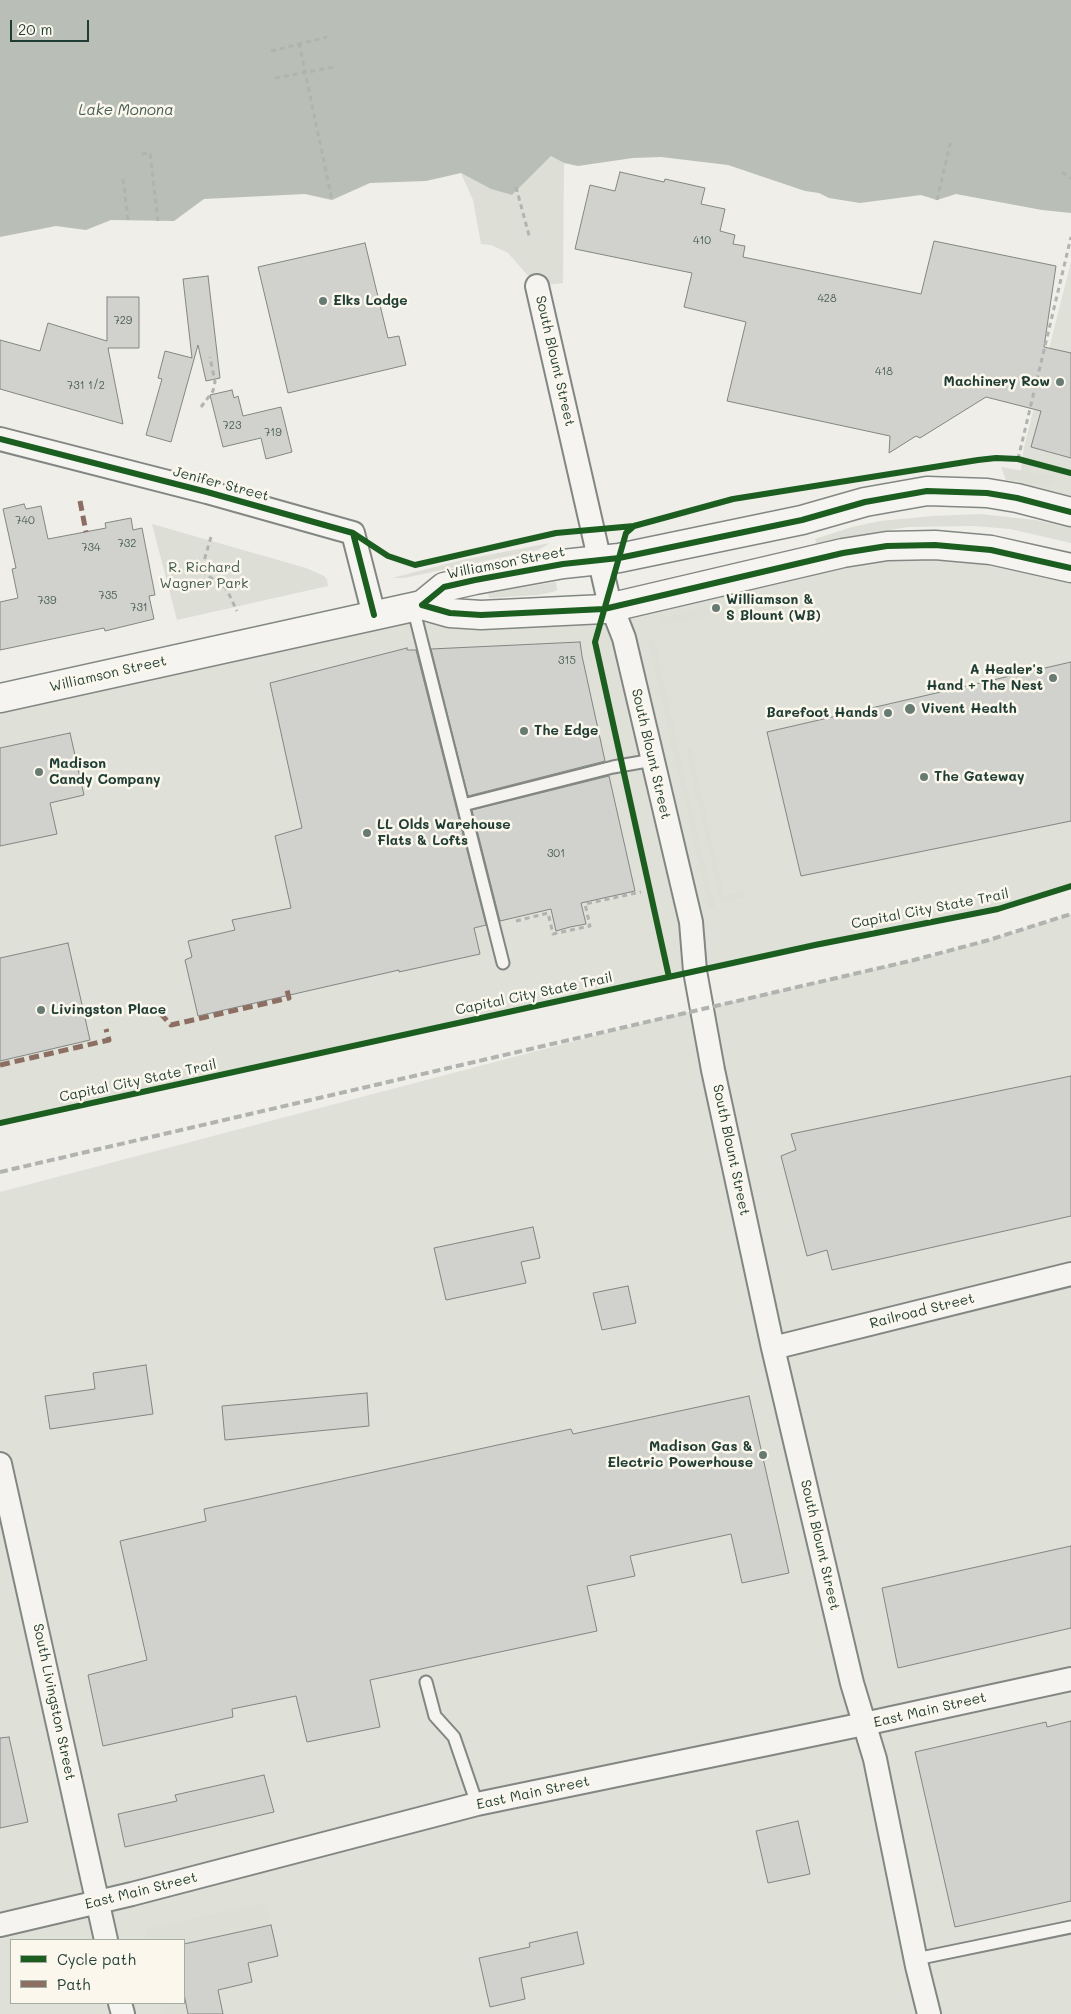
<!DOCTYPE html>
<html>
<head>
<meta charset="utf-8">
<style>
	body { margin:0 }
	#map { position:relative; width:1071px; height:2014px; overflow:hidden; background:#efeee8; font-family:Mali,sans-serif }
	canvas { display:block }
	.legend { position:absolute; left:10px; top:1939px; width:175px; height:65px; box-sizing:border-box; background:#fbf7ec; border:1px solid #a3ada2; margin:0; padding:6px 9px; list-style:none; font-size:15px; color:#1f3d34 }
	.legend li { display:flex; align-items:center; gap:10px; height:25px }
	.legend b { width:25px; border:1px solid #a3ada2 }
	.scale { position:absolute; left:10px; top:20px; width:79px; height:22px; box-sizing:border-box; border:2px solid #1f3d34; border-top:0; padding-left:6px; font-size:15px; line-height:18px; white-space:nowrap; color:#1f3d34; -webkit-text-stroke:4px #fbf7ec; paint-order:stroke }
</style>
</head>
<body>
<div id="map">
<canvas width="1071" height="2014"></canvas>
<ul class="legend">
<li><b style="height:6px;background:#1b5e20"></b>Cycle path</li>
<li><b style="height:6px;background:#8d6e63"></b>Path</li>
</ul>
<div class="scale">20 m</div>
</div>
<script>
const c = document.querySelector('canvas').getContext('2d');
c.lineJoin = 'round';
function paint(path, color) { c.fillStyle = color; c.fill(path, 'evenodd'); }
const toPath = rows => new Path2D(rows.map(r => 'M' + r).join(''));
function strokePath(path, color, width, dash) { c.strokeStyle = color; c.lineWidth = width; c.lineCap = dash ? 'butt' : 'round'; c.setLineDash(dash || []); c.stroke(path); }
function drawText(font, color, halo, rows, align = 'center') {
  c.font = font + ' Mali,sans-serif'; c.lineWidth = 5; c.setLineDash([]); c.textBaseline = 'middle'; c.strokeStyle = halo; c.fillStyle = color; for (const [text, x, y, turn = 0] of rows) {
    c.save(); c.translate(x, y); c.rotate((+turn || 0) * Math.PI / 180); c.textAlign = isNaN(turn) ? turn : align; if (halo) c.strokeText(text, 0, 0); c.fillText(text, 0, 0); c.restore();
  }
}
const built = toPath([
	[1071,262,1071,512,1017,498,1024,447],
	[863,549,1071,568,1071,886,998,909,815,945,0,1123,0,699,422,605,604,609],
	[1071,914,1071,2014,0,2014,0,1192,670,1016,914,960,989,940],
	[11,1940,184,1940,184,2003,11,2003]
]);
const green = toPath([
	[551,156,564,163,563,283,537,286,508,253,491,245,481,244,473,200,461,173,491,189,512,195],
	[1001,467,1053,476,1051,486,1006,480],
	[980,514,1036,520,1071,528,1071,543,1010,529,973,526,908,527,878,532,817,545,815,539,852,527,880,521,932,516],
	[152,524,306,568,324,576,327,579,328,586,177,620],
	[550,543,538,550,404,578,392,578,462,560],
	[556,582,557,590,553,592,538,595,489,598,488,593],
	[708,607,710,615,662,626,660,619],
	[654,639,705,869,716,909,710,910,704,885,649,645,648,640],
	[690,747,724,896,742,891,745,892,744,897,721,903,686,748],
	[266,1902,271,1925,184,1944,184,1940,147,1940,145,1929],
	[184,1994,188,2014,164,2014,161,2003,184,2003]
]);
const water = toPath([
	[0,0,1071,0,1071,213,1042,210,956,194,937,200,921,195,860,203,829,198,819,193,805,191,728,165,661,157,633,158,578,166,564,163,551,156,512,195,491,189,461,173,426,181,370,183,332,200,305,194,204,199,174,221,111,220,86,230,56,226,0,237]
]);
const building = toPath([
	[620,172,664,182,665,179,705,188,701,204,725,209,720,231,735,235,733,244,745,246,743,257,921,294,934,241,1056,266,1044,347,1071,353,1071,458,1031,447,1041,411,986,397,920,438,916,436,889,453,890,436,727,401,746,322,684,307,692,273,575,249,590,185,615,191,620,172],
	[365,243,388,338,399,336,406,365,288,393,258,267,365,243],
	[208,276,220,378,206,381,198,345,171,442,146,435,162,379,158,378,165,351,192,358,183,279,208,276],
	[107,297,139,297,139,348,108,348,123,424,0,389,0,340,40,351,48,323,107,341,107,297],
	[232,390,234,398,238,396,243,416,281,407,292,452,266,459,261,438,223,447,210,395,232,390],
	[24,504,26,509,41,506,48,539,106,528,105,523,131,518,133,530,142,528,155,595,149,596,154,619,105,631,104,628,0,650,0,602,18,598,12,569,16,568,3,509,24,504],
	[580,642,582,656,605,761,468,796,431,649,580,642],
	[407,648,407,650,416,650,486,925,474,928,480,954,399,972,399,970,198,1016,185,960,192,957,188,941,235,930,232,920,291,908,275,836,302,828,270,683,407,648],
	[1071,662,1071,821,801,876,767,732,1071,662],
	[70,733,84,795,50,803,57,834,0,846,0,748,70,733],
	[609,776,635,891,581,903,586,924,570,927,556,931,551,909,500,921,472,810,609,776],
	[68,943,90,1040,0,1061,0,958,68,943],
	[1071,1076,1071,1216,832,1270,827,1250,807,1256,781,1156,796,1150,791,1134,1071,1076],
	[533,1227,540,1258,521,1262,526,1283,446,1300,434,1248,533,1227],
	[628,1286,636,1323,602,1330,593,1293,628,1286],
	[146,1365,153,1414,50,1429,45,1396,95,1389,93,1373,146,1365],
	[367,1393,369,1426,225,1440,222,1406,367,1393],
	[749,1396,789,1573,742,1583,731,1534,630,1556,635,1576,587,1586,597,1631,370,1680,380,1727,307,1742,296,1696,232,1709,233,1717,103,1746,88,1675,147,1660,120,1541,206,1521,204,1509,571,1429,573,1434,749,1396],
	[1071,1546,1071,1628,898,1668,882,1588,1071,1546],
	[1071,1721,1071,1901,955,1927,915,1752,1046,1722,1047,1727,1071,1721],
	[9,1737,28,1822,0,1828,0,1738,9,1737],
	[264,1775,274,1812,125,1847,118,1814,177,1801,175,1795,264,1775],
	[798,1821,810,1874,768,1883,756,1831,798,1821],
	[271,1925,278,1956,248,1963,252,1982,218,1990,223,2014,188,2014,184,1994,184,1944,271,1925],
	[577,1932,584,1964,521,1978,525,1999,490,2007,479,1958,530,1947,529,1943,577,1932]
]);
const path = toPath([
	[299,43,332,200],
	[271,51,327,37],
	[275,78,334,67],
	[142,154,150,153,158,221],
	[1062,172,1071,179],
	[123,179,128,220],
	[516,187,530,239],
	[937,200,951,140],
	[201,407,213,391,215,382,210,357],
	[1018,459,1071,237],
	[211,537,201,571,226,588,237,611],
	[516,921,548,913,553,934,571,930,590,926,585,904,641,892]
]);
const service = toPath([
	[413,607,503,963],
	[463,805,613,767,653,760],
	[426,1682,435,1716,454,1737,477,1804],
	[916,1959,1071,1927]
]);
const minor = toPath([
	[537,286,608,597,624,638,691,922,695,971,713,1070,773,1348,852,1683,875,1759,917,1966,929,2014],
	[0,439,207,492,353,533,374,615],
	[773,1348,1071,1274],
	[0,1464,106,1940],
	[0,1925,132,1894,477,1804,864,1724,1071,1679],
	[120,2003,123,2014]
]);
const tertiary = toPath([
	[422,605,450,613,481,615,604,609,843,553,887,546,935,545,991,550,1071,568],
	[0,698,422,605,444,587,475,580,563,564,619,558,802,520,865,502,927,491,987,493,1017,498,1071,512]
]);
const rail = toPath([
	[0,1172,914,960,989,940,1071,914]
]);
const quiet = toPath([
	[80,501,86,532],
	[160,1013,171,1025,289,998,287,990],
	[0,1065,109,1040,106,1029]
]);
const cycleway = toPath([
	[0,439,207,492,353,533,388,556,415,565,556,533,634,526,733,499,978,460,996,458,1018,459,1071,473],
	[634,526,626,533,595,642,669,977],
	[353,533,374,615],
	[422,605,444,587,475,580,563,564,619,558,802,520,865,502,927,491,987,493,1017,498,1071,512],
	[422,605,450,613,481,615,604,609,843,553,887,546,935,545,991,550,1071,568],
	[0,1123,815,945,998,909,1071,886]
]);
const markers = [
	[323,301,5,"#687b73"],
	[1060,382,5,"#687b73"],
	[716,608,5,"#687b73"],
	[1053,678,5,"#687b73"],
	[910,709,6,"#687b73"],
	[888,713,5,"#687b73"],
	[524,731,5,"#687b73"],
	[39,772,5,"#687b73"],
	[924,777,5,"#687b73"],
	[367,833,5,"#687b73"],
	[41,1010,5,"#687b73"],
	[763,1455,5,"#687b73"]
];
const numberNames = [
	["410",702,241],
	["428",827,299],
	["729",123,321],
	["418",884,372],
	["731 1/2",86,386],
	["723",232,426],
	["719",273,433],
	["740",25,521],
	["732",127,544],
	["734",91,548],
	["735",108,596],
	["739",47,601],
	["731",139,608],
	["315",567,661],
	["301",556,854]
];
const poiNames = [
	["Elks Lodge",333,301],
	["Machinery Row",1050,382,"right"],
	["Williamson &",726,600],
	["S Blount (WB)",726,616],
	["A Healer's",1043,670,"right"],
	["Hand + The Nest",1043,686,"right"],
	["Vivent Health",921,709],
	["Barefoot Hands",878,713,"right"],
	["The Edge",534,731],
	["Madison",49,764],
	["Candy Company",49,780],
	["The Gateway",934,777],
	["LL Olds Warehouse",377,825],
	["Flats & Lofts",377,841],
	["Livingston Place",51,1010],
	["Madison Gas &",753,1447,"right"],
	["Electric Powerhouse",753,1463,"right"]
];
const streetNames = [
	["South Blount Street",555,361,77],
	["Jenifer Street",221,484,15],
	["Williamson Street",506,563,-11],
	["Williamson Street",108,674,-13],
	["South Blount Street",651,754,77],
	["Capital City State Trail",930,909,-11],
	["Capital City State Trail",534,994,-12],
	["Capital City State Trail",138,1081,-12],
	["South Blount Street",731,1150,78],
	["Railroad Street",922,1311,-14],
	["South Blount Street",820,1545,77],
	["South Livingston Street",54,1702,78],
	["East Main Street",930,1710,-13],
	["East Main Street",533,1793,-12],
	["East Main Street",141,1891,-14]
];
const parkNames = [
	["R. Richard",204,568],
	["Wagner Park",204,584]
];
const waterNames = [
	["Lake Monona",126,110]
];
paint(built, '#dfe0d7');
paint(green, '#dddfd6');
paint(water, '#b9bfb6');
paint(building, '#d1d1cd');
strokePath(building, '#828783', 1);
strokePath(service, '#828783', 15);
strokePath(minor, '#828783', 26);
strokePath(tertiary, '#828783', 31);
strokePath(path, '#b1b3b0', 3, [5, 4]);
strokePath(service, '#f5f4f0', 11);
strokePath(minor, '#f5f4f0', 22);
strokePath(tertiary, '#f5f4f0', 28);
strokePath(rail, '#b1b3b0', 4, [8, 4]);
strokePath(quiet, '#8d6e63', 5, [10, 5]);
strokePath(cycleway, '#1b5e20', 6);
for (const [x, y, r, color] of markers) { const dot = new Path2D(); dot.arc(x, y, r, 0, 2 * Math.PI); c.fillStyle = color; c.fill(dot); strokePath(dot, '#fbf7ec', 2); }
drawText('11px', '#4c625a', null, numberNames);
drawText('bold 14px', '#1f3d34', '#fbf7ec', poiNames, 'left');
drawText('14px', '#1f3d34', '#fbf7ec', streetNames);
drawText('14px', '#425b52', '#fbf7ec', parkNames);
drawText('italic 15px', '#465e55', '#fbf7ec', waterNames);
</script>
</body>
</html>
